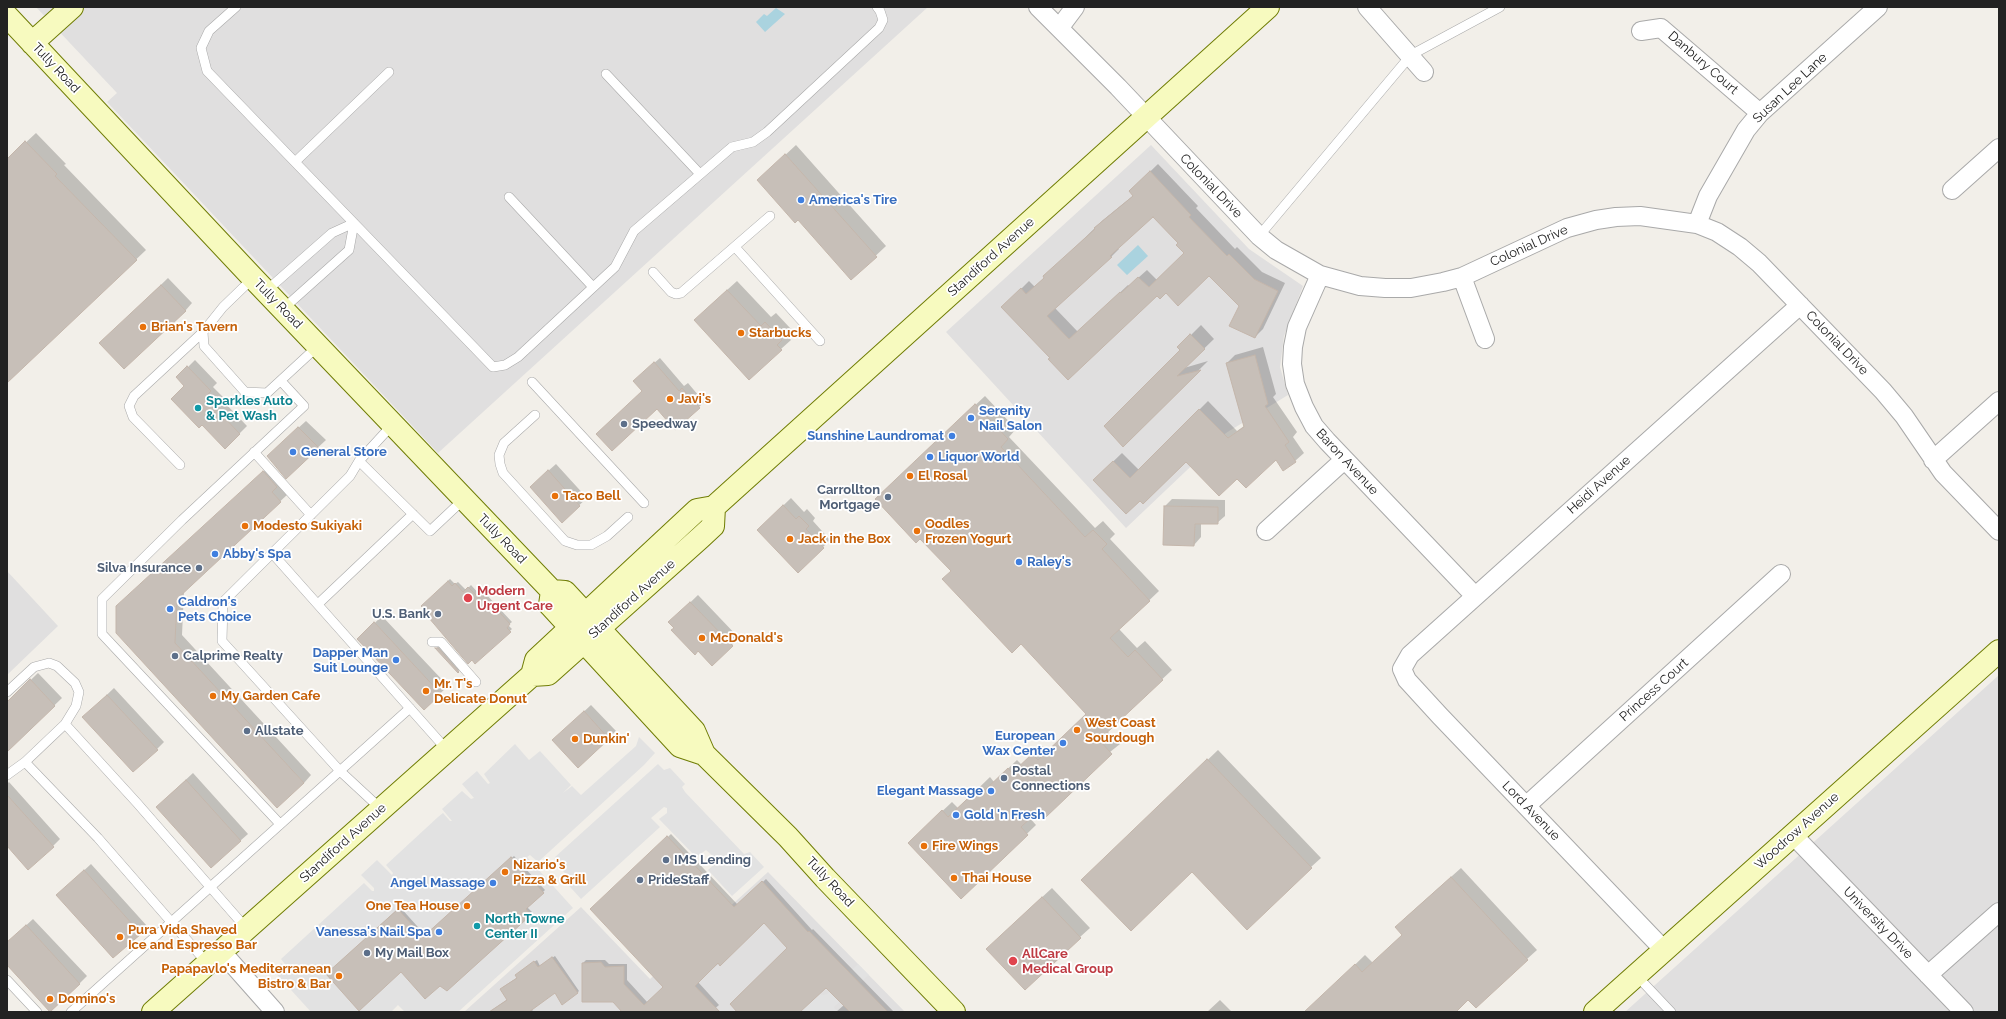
<!DOCTYPE html>
<html>
<head>
<meta charset="utf-8">
<style>
	body { margin:0 }
	#map { position:relative; width:2006px; height:1019px; overflow:hidden; background:#f2efe9; font-family:Raleway,sans-serif }
	canvas { display:block }
	.frame { position:absolute; inset:0; border:8px solid #222; pointer-events:none }
</style>
</head>
<body>
<div id="map">
<canvas width="2006" height="1019"></canvas>
<div class="frame"></div>
</div>
<script>
const c = document.querySelector('canvas').getContext('2d');
c.lineJoin = 'round';
function paint(path, color) { c.fillStyle = color; c.fill(path, 'evenodd'); }
const toPath = rows => new Path2D(rows.map(r => 'M' + r).join(''));
function strokePath(path, color, width, dash) { c.strokeStyle = color; c.lineWidth = width; c.lineCap = dash ? 'butt' : 'round'; c.setLineDash(dash || []); c.stroke(path); }
function drawText(font, color, halo, rows, align = 'center') {
  c.font = font + ' Raleway,sans-serif'; c.lineWidth = 3.5; c.setLineDash([]); c.textBaseline = 'middle'; c.strokeStyle = halo; c.fillStyle = color; for (const [text, x, y, turn = 0] of rows) {
    c.save(); c.translate(x, y); c.rotate((+turn || 0) * Math.PI / 180); c.textAlign = isNaN(turn) ? turn : align; if (halo) c.strokeText(text, 0, 0); c.fillText(text, 0, 0); c.restore();
  }
}
const residential = toPath([
	[36,7,928,7,438,453,107,102,117,93],
	[1151,145,1249,249,1303,286,1284,336,1280,367,1288,395,1226,433,1126,528,946,332],
	[7,571,58,626,7,675],
	[1999,675,1999,1012,1625,1012,1735,913],
	[768,872,905,1012,464,1012,581,907,650,979]
]);
const parking = toPath([
	[639,737,655,753,644,765,538,862,530,855,527,857,573,908,458,1012,405,1012,398,1005,391,1012,311,1012,273,970,281,963,288,968,281,959,364,883,372,891,374,891,374,888,361,875,377,860,392,875,393,873,386,865,438,817,443,813,450,821,452,821,442,809,462,791,471,799,474,798,462,784,477,771,488,784,490,783,484,774,515,744,529,760,540,751,571,785,563,793,572,786,581,795,636,746],
	[658,764,664,770,670,768,685,784,682,787,685,792,744,854,750,852,764,867,732,896,708,870,716,863,715,858,706,850,696,857,659,819,667,813,667,808,664,807,651,818,660,827,581,899,562,878,566,874,561,869,563,865,555,857],
	[858,964,869,975,834,1007,838,1012,777,1012,810,982,822,995,827,994]
]);
const water = toPath([
	[776,8,785,14,765,32,756,22,764,14,767,16],
	[1138,245,1148,256,1127,275,1117,265]
]);
const shadow = toPath([
	[36,133,66,164,64,165,146,250,7,382,7,160],
	[796,145,886,246,851,279,798,219,768,171],
	[1158,164,1198,206,1196,208,1235,249,1237,247,1262,272,1285,283,1263,329,1255,337,1240,306,1209,275,1157,295,1051,358,1003,307,1029,281,1035,287,1103,220,1134,195,1130,191],
	[1153,216,1179,243,1185,253,1157,280,1147,270,1129,286,1128,285,1078,332,1055,308,1111,257,1119,249,1118,248],
	[168,278,192,303,185,311,108,336],
	[737,281,771,317,776,313,791,329,786,334,791,340,781,349,705,310],
	[1201,325,1214,339,1184,368,1208,361,1123,445,1182,350,1179,347],
	[1263,347,1276,394,1273,397,1297,432,1293,437,1304,453,1295,461,1276,458,1237,477,1186,460,1140,499,1094,480,1122,453,1139,470,1208,401,1237,431,1244,426,1227,363,1235,355],
	[660,358,684,386,688,383,704,402,699,407,643,391,639,376],
	[195,360,217,383,213,387,225,399,223,401,247,426,225,448,186,386,178,377],
	[985,396,1016,429,1009,437,1095,528,1103,521,1115,534,1110,539,1159,591,1119,629,1137,648,1145,641,1172,670,1107,731,1120,744,1029,817,1036,825,961,898,918,834,952,802,958,808,990,777,994,782,1017,760,1022,765,1042,746,1048,751,1088,713,952,570,885,490],
	[306,421,326,440,286,477,275,449],
	[556,464,587,498,562,521,538,480],
	[271,465,288,494,184,591,182,635,311,775,304,783,125,599],
	[791,498,804,512,807,509,815,518,813,521,830,540,798,572,758,530],
	[1172,499,1225,500,1225,516,1217,523,1201,523,1201,537,1194,545,1165,506],
	[450,579,455,584,458,582,466,590,471,585,482,597,485,593,512,622,508,625,512,629,475,663,422,606],
	[698,595,739,638,712,665,670,622],
	[382,616,448,686,425,708,358,639],
	[438,646,440,646,460,670,458,671,437,648],
	[38,673,62,698,7,751,7,703],
	[114,688,164,742,157,749,91,710],
	[591,705,616,731,578,766,561,733],
	[1218,750,1321,858,1311,867,1192,871,1092,870],
	[193,773,248,834,240,841,164,800],
	[9,782,60,839,53,846,7,845,7,784],
	[671,834,738,905,766,879,812,930,813,929,894,1012,836,1012,844,1005,826,986,799,1012,739,1012,789,948,764,922,698,982,719,1005,711,1012,624,1012,583,963,586,960,605,960,609,964,627,964,627,980,648,1003,664,987,591,909],
	[514,856,545,890,527,907,532,912,447,989,440,985,401,971,327,974,400,907,426,936],
	[91,864,147,926,140,933,65,888],
	[1461,868,1537,950,1527,959,1468,999,1455,1012,1306,1012,1365,955,1373,963,1403,934,1406,917],
	[1052,888,1090,928,1080,937,997,939],
	[33,919,87,976,79,984,7,963,7,943],
	[555,956,579,991,577,993,555,992,532,1008,533,1010,531,1012,489,1012,508,999,503,987,518,977,518,973,537,960,540,966],
	[1220,1000,1232,1012,1207,1012]
]);
const building = toPath([
	[25,141,57,174,55,176,137,260,7,383,7,159,25,141],
	[785,154,877,257,851,280,798,220,795,223,757,180,785,154],
	[1150,171,1191,215,1189,217,1227,256,1229,254,1254,279,1278,291,1255,338,1229,326,1239,306,1209,276,1178,306,1166,293,1160,299,1157,296,1068,380,1048,359,1050,358,1001,307,1021,288,1026,294,1044,278,1043,276,1095,229,1094,228,1133,196,1129,191,1150,171],
	[1153,217,1178,243,1176,245,1184,253,1149,287,1138,277,1121,293,1120,292,1069,339,1047,316,1112,257,1110,256,1153,217],
	[161,285,186,311,124,369,99,343,161,285],
	[727,290,761,326,765,322,782,340,777,345,782,350,749,380,694,320,727,290],
	[1190,334,1205,349,1177,376,1201,370,1123,447,1104,426,1180,350,1177,347,1190,334],
	[1255,355,1268,404,1265,406,1289,442,1285,445,1296,462,1283,471,1276,460,1246,488,1237,479,1219,496,1186,462,1143,504,1140,501,1126,514,1093,480,1113,461,1130,478,1199,409,1228,438,1244,427,1226,363,1255,355],
	[654,362,679,391,682,388,700,408,675,430,657,409,612,451,596,434,642,391,633,381,654,362],
	[187,366,211,391,207,395,218,407,216,409,240,434,225,449,202,425,199,428,171,399,184,386,176,377,187,366],
	[975,404,1008,439,1001,447,1085,537,1093,530,1107,544,1102,549,1150,601,1110,638,1128,657,1135,650,1163,680,1099,740,1112,754,1046,817,1039,810,1021,827,1028,835,961,899,908,843,942,810,948,817,981,786,985,790,1008,768,1012,773,1032,754,1038,760,1086,714,1021,644,1012,653,942,579,951,571,920,539,916,543,875,499,975,404],
	[298,427,319,448,286,479,267,456,298,427],
	[548,470,580,506,562,523,530,487,548,470],
	[263,471,277,487,272,492,281,502,177,599,175,643,304,783,277,808,116,633,116,606,263,471],
	[783,505,796,519,799,516,809,526,806,529,824,548,798,573,757,530,783,505],
	[1164,506,1218,507,1218,524,1195,524,1194,546,1163,545,1164,506],
	[448,581,452,586,455,583,463,592,468,587,479,598,483,594,510,624,507,628,511,632,475,664,472,660,468,664,423,611,425,610,421,606,448,581],
	[690,602,733,646,712,666,698,651,695,655,671,630,674,628,668,622,690,602],
	[374,622,441,694,424,710,357,639,374,622],
	[435,648,438,648,459,672,458,673,435,648],
	[30,679,55,706,7,752,7,702,30,679],
	[107,695,158,750,133,772,82,717,107,695],
	[584,711,609,739,578,768,552,740,584,711],
	[1207,759,1312,868,1247,930,1192,872,1131,931,1081,880,1207,759],
	[186,780,241,841,211,868,156,807,186,780],
	[7,795,54,847,28,870,7,846,7,795],
	[667,836,734,907,762,881,808,932,809,931,888,1012,850,1012,826,988,800,1012,737,1012,730,1004,787,948,764,923,720,966,718,963,695,986,720,1012,622,1012,613,1002,582,1002,582,963,601,962,605,967,624,966,624,984,644,1005,663,987,590,909,667,836],
	[511,857,544,893,526,909,531,915,447,991,440,986,425,999,401,972,359,1011,326,974,398,909,423,937,511,857],
	[84,870,141,934,113,958,56,895,84,870],
	[1451,877,1528,960,1476,1008,1468,1000,1456,1012,1304,1012,1355,964,1362,972,1402,935,1395,927,1451,877],
	[1042,897,1081,938,1025,990,986,949,1042,897],
	[26,925,80,984,50,1012,7,965,7,942,26,925],
	[552,957,578,993,562,1005,555,993,529,1012,489,1012,507,1000,500,989,517,978,515,975,534,961,538,967,552,957]
]);
const lane = toPath([
	[236,7,209,31,201,48,207,71,493,367,505,365,518,357,615,267,634,231,732,147,753,142,767,132,879,28,883,20,880,11,877,7],
	[606,74,700,174],
	[295,162,389,72],
	[509,197,593,287],
	[1259,236,1411,55,1500,7],
	[735,247,820,341],
	[653,272,671,292,676,294,681,293,770,216],
	[253,278,223,307,203,332,204,346,245,392,267,393,318,346],
	[266,291,332,233,354,223],
	[283,309,349,250,354,223],
	[532,382,644,503],
	[535,415,504,443,499,455,500,464,503,473,565,541,577,545,591,545,607,536,628,517],
	[254,452,311,515],
	[359,461,430,531,464,499],
	[180,465,133,417,129,406,134,396,203,332],
	[272,553,447,750],
	[318,604,413,514],
	[432,642,441,642,476,682],
	[7,692,34,667,49,663,57,666,75,683,79,692,76,706,65,724,25,762,7,775],
	[65,724,137,803,246,928],
	[25,762,98,838,207,963],
	[381,809,340,771,222,641,223,602,350,476,359,461,393,424],
	[280,824,102,634,102,599,182,520,304,406,281,381],
	[1636,975,1671,1012],
	[7,980,37,1012],
	[71,1012,410,708]
]);
const street = toPath([
	[1038,7,1118,87,1259,236,1276,250,1320,275,1360,286,1385,288,1411,288,1443,282,1462,277,1567,228,1596,220,1616,217,1640,216,1697,224,1717,232,1740,247,1759,263,1883,391,1904,416,1943,473,1999,531],
	[1367,7,1424,72],
	[1060,27,1075,7],
	[1641,31,1661,28,1760,113],
	[1952,190,1999,148],
	[1697,224,1708,196,1746,130,1760,113,1878,7],
	[1320,275,1297,327,1293,347,1292,364,1295,384,1304,407,1314,426,1327,441,1475,596],
	[1462,277,1485,339],
	[1933,460,1999,401],
	[1266,531,1344,460],
	[1526,806,1781,574],
	[1792,834,1964,1012],
	[1664,950,1440,716,1407,680,1402,669,1410,655,1800,305],
	[221,951,275,1012],
	[1928,975,1999,912]
]);
const secondary = toPath([
	[7,16,253,278,552,591,565,592,694,731,704,754,788,837,825,878,954,1012],
	[32,43,72,7],
	[552,591,550,605,552,607,680,746,704,754],
	[532,675,548,674,700,538,713,526,714,507],
	[153,1012,532,675,536,660,697,510,714,507,1268,7],
	[1595,1012,1999,651]
]);
const markers = [
	[801,200,4,"#3f7fe0"],
	[143,327,4,"#e8710a"],
	[741,333,4,"#e8710a"],
	[670,399,4,"#e8710a"],
	[198,408,4,"#0f9aa8"],
	[971,418,4,"#3f7fe0"],
	[624,424,4,"#5c6f8a"],
	[952,436,4,"#3f7fe0"],
	[293,452,4,"#3f7fe0"],
	[930,457,4,"#3f7fe0"],
	[910,476,4,"#e8710a"],
	[555,496,4,"#e8710a"],
	[888,497,4,"#5c6f8a"],
	[245,526,4,"#e8710a"],
	[917,531,4,"#e8710a"],
	[790,539,4,"#e8710a"],
	[215,554,4,"#3f7fe0"],
	[1019,562,4,"#3f7fe0"],
	[199,568,4,"#5c6f8a"],
	[468,598,5,"#e0444e"],
	[170,609,4,"#3f7fe0"],
	[438,614,4,"#5c6f8a"],
	[702,638,4,"#e8710a"],
	[175,656,4,"#5c6f8a"],
	[396,660,4,"#3f7fe0"],
	[426,691,4,"#e8710a"],
	[213,696,4,"#e8710a"],
	[1077,730,4,"#e8710a"],
	[247,731,4,"#5c6f8a"],
	[575,739,4,"#e8710a"],
	[1063,743,4,"#3f7fe0"],
	[1004,778,4,"#5c6f8a"],
	[991,791,4,"#3f7fe0"],
	[956,815,4,"#3f7fe0"],
	[924,846,4,"#e8710a"],
	[666,860,4,"#5c6f8a"],
	[505,872,4,"#e8710a"],
	[954,878,4,"#e8710a"],
	[640,880,4,"#5c6f8a"],
	[493,883,4,"#3f7fe0"],
	[467,906,4,"#e8710a"],
	[477,926,4,"#0f9aa8"],
	[439,932,4,"#3f7fe0"],
	[120,937,4,"#e8710a"],
	[367,953,4,"#5c6f8a"],
	[1013,961,5,"#e0444e"],
	[339,976,4,"#e8710a"],
	[50,999,4,"#e8710a"]
];
const streetNames = [
	["Danbury Court",1703,63,41],
	["Tully Road",56,68,47],
	["Susan Lee Lane",1790,88,-43],
	["Colonial Drive",1211,186,46],
	["Colonial Drive",1529,246,-24],
	["Standiford Avenue",991,257,-42],
	["Tully Road",278,304,46],
	["Colonial Drive",1837,343,46],
	["Baron Avenue",1347,462,47],
	["Heidi Avenue",1599,485,-42],
	["Tully Road",502,539,46],
	["Standiford Avenue",632,599,-42],
	["Princess Court",1654,690,-42],
	["Lord Avenue",1531,811,46],
	["Woodrow Avenue",1797,831,-42],
	["Standiford Avenue",343,843,-42],
	["Tully Road",830,882,47],
	["University Drive",1878,923,46]
];
const shopNames = [
	["America's Tire",809,200],
	["Serenity",979,411],
	["Nail Salon",979,426],
	["Sunshine Laundromat",944,436,"right"],
	["General Store",301,452],
	["Liquor World",938,457],
	["Abby's Spa",223,554],
	["Raley's",1027,562],
	["Caldron's",178,602],
	["Pets Choice",178,617],
	["Dapper Man",388,653,"right"],
	["Suit Lounge",388,668,"right"],
	["European",1055,736,"right"],
	["Wax Center",1055,751,"right"],
	["Elegant Massage",983,791,"right"],
	["Gold 'n Fresh",964,815],
	["Angel Massage",485,883,"right"],
	["Vanessa's Nail Spa",431,932,"right"]
];
const foodNames = [
	["Brian's Tavern",151,327],
	["Starbucks",749,333],
	["Javi's",678,399],
	["El Rosal",918,476],
	["Taco Bell",563,496],
	["Oodles",925,524],
	["Frozen Yogurt",925,539],
	["Modesto Sukiyaki",253,526],
	["Jack in the Box",798,539],
	["McDonald's",710,638],
	["Mr. T's",434,684],
	["Delicate Donut",434,699],
	["My Garden Cafe",221,696],
	["West Coast",1085,723],
	["Sourdough",1085,738],
	["Dunkin'",583,739],
	["Fire Wings",932,846],
	["Nizario's",513,865],
	["Pizza & Grill",513,880],
	["Thai House",962,878],
	["One Tea House",459,906,"right"],
	["Pura Vida Shaved",128,930],
	["Ice and Espresso Bar",128,945],
	["Papapavlo's Mediterranean",331,969,"right"],
	["Bistro & Bar",331,984,"right"],
	["Domino's",58,999]
];
const cultureNames = [
	["Sparkles Auto",206,401],
	["& Pet Wash",206,416],
	["North Towne",485,919],
	["Center II",485,934]
];
const serviceNames = [
	["Speedway",632,424],
	["Carrollton",880,490,"right"],
	["Mortgage",880,505,"right"],
	["Silva Insurance",191,568,"right"],
	["U.S. Bank",430,614,"right"],
	["Calprime Realty",183,656],
	["Allstate",255,731],
	["Postal",1012,771],
	["Connections",1012,786],
	["IMS Lending",674,860],
	["PrideStaff",648,880],
	["My Mail Box",375,953]
];
const healthNames = [
	["Modern",477,591],
	["Urgent Care",477,606],
	["AllCare",1022,954],
	["Medical Group",1022,969]
];
paint(residential, '#e0dfdf');
paint(parking, '#e2e2e2');
paint(water, '#aad3df');
paint(shadow, '#0003');
paint(building, '#c7bfb8');
strokePath(building, '#c4b6ab', 1);
strokePath(lane, '#a9a9a9', 10);
strokePath(street, '#a9a9a9', 20);
strokePath(secondary, '#707d05', 24);
strokePath(lane, '#fff', 9);
strokePath(street, '#fff', 18);
strokePath(secondary, '#f7fabf', 22);
for (const [x, y, r, color] of markers) { const dot = new Path2D(); dot.arc(x, y, r, 0, 2 * Math.PI); c.fillStyle = color; c.fill(dot); strokePath(dot, '#fff', 1.5); }
drawText('13px', '#222', '#fff', streetNames);
drawText('bold 13px', '#366cbe', '#fff', shopNames, 'left');
drawText('bold 13px', '#c56008', '#fff', foodNames, 'left');
drawText('bold 13px', '#0d838f', '#fff', cultureNames, 'left');
drawText('bold 13px', '#4e5e75', '#fff', serviceNames, 'left');
drawText('bold 13px', '#be3a42', '#fff', healthNames, 'left');
</script>
</body>
</html>
